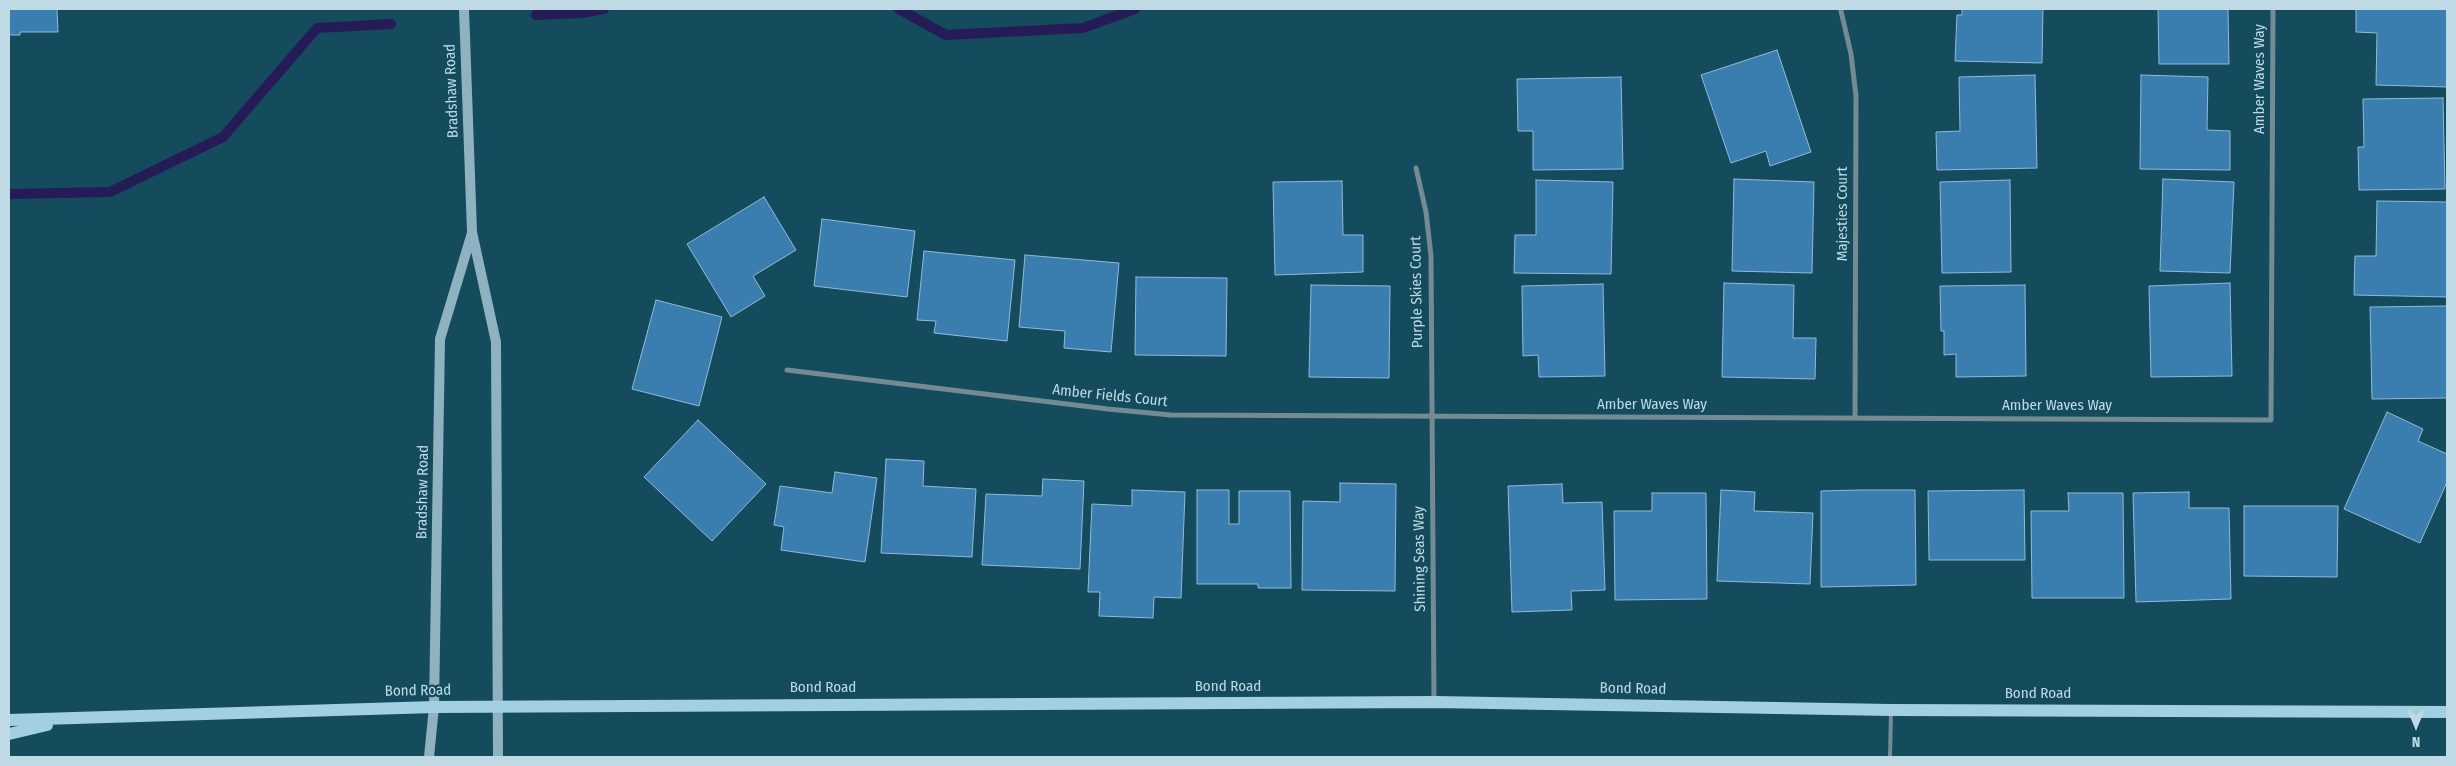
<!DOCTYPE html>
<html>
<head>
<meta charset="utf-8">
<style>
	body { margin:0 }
	#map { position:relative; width:2456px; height:766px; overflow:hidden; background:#144c5e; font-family:"Fira Sans Condensed",sans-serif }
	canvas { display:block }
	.frame { position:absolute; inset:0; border:10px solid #bfdae4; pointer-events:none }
	.north { position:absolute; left:2391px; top:701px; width:50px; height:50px; -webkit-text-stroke:4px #144c5e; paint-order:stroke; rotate:180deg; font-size:14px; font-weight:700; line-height:20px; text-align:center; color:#bfdae4 }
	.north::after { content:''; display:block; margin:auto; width:18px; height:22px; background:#bfdae4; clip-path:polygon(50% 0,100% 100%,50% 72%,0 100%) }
</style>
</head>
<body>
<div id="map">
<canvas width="2456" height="766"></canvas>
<div class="frame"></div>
<div class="north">N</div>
</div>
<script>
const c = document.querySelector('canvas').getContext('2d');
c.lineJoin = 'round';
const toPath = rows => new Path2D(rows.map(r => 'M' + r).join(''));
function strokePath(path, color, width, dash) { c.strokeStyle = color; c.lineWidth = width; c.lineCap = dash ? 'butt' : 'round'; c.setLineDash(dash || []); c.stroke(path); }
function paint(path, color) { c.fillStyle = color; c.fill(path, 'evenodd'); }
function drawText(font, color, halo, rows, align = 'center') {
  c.font = font + ' "Fira Sans Condensed",sans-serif'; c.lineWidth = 4.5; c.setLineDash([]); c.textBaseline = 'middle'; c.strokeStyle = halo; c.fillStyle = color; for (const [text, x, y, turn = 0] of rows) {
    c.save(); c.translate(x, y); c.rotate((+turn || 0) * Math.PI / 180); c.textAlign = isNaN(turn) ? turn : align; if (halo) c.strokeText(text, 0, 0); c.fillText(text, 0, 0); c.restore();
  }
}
const stream = toPath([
	[899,9,946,35,1083,28,1135,9],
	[536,15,582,13,604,9],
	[9,194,110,192,223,137,317,28,391,24]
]);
const building = toPath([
	[9,9,57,9,58,32,20,32,20,35,9,35,9,9],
	[1962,9,2043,9,2042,63,1955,61,1957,15,1962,15,1962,9],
	[2158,9,2228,9,2229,64,2159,64,2158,9],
	[2356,9,2447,9,2447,87,2376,85,2377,33,2356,32,2356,9],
	[1777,50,1811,152,1770,166,1766,151,1731,163,1701,75,1777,50],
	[2035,75,2037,168,1937,170,1936,132,1960,131,1959,77,2035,75],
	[2141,75,2208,77,2207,130,2230,131,2230,170,2140,169,2141,75],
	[1621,77,1623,169,1533,170,1533,131,1518,131,1517,79,1621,77],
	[2443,98,2445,189,2359,190,2358,147,2364,147,2363,99,2443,98],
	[1734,179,1814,182,1812,273,1732,271,1734,179],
	[2163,179,2234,182,2230,273,2160,271,2163,179],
	[1536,180,1613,182,1611,274,1514,273,1515,235,1536,235,1536,180],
	[2010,180,2011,272,1942,273,1940,182,2010,180],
	[1342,181,1343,235,1363,235,1363,272,1275,275,1273,182,1342,181],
	[764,197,796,250,753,276,765,296,731,317,687,244,764,197],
	[2377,201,2447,202,2447,297,2354,295,2355,256,2376,256,2377,201],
	[822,219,915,231,907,297,814,286,822,219],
	[924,251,1015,260,1007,341,934,333,936,321,917,320,924,251],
	[1025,255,1119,263,1111,352,1064,348,1065,331,1019,327,1025,255],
	[1136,277,1227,278,1226,356,1135,355,1136,277],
	[1724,283,1794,285,1793,338,1816,338,1815,379,1722,377,1724,283],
	[2230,283,2232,376,2151,377,2149,286,2230,283],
	[1603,284,1605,376,1539,377,1538,355,1523,356,1522,286,1603,284],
	[1311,285,1390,286,1389,378,1309,377,1311,285],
	[2025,285,2026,376,1956,377,1956,354,1944,355,1944,331,1941,331,1940,286,2025,285],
	[656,300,722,317,699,406,632,389,656,300],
	[2447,306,2447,398,2372,399,2370,307,2447,306],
	[2387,412,2423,429,2418,441,2447,454,2447,482,2420,543,2344,509,2387,412],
	[698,420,766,484,712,541,644,477,698,420],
	[886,459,924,461,923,486,976,489,972,557,881,553,886,459],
	[835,472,877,478,865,562,781,550,784,527,774,525,780,486,832,493,835,472],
	[1043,479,1084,481,1080,569,982,565,986,494,1042,496,1043,479],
	[1340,483,1396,484,1395,591,1302,590,1303,501,1340,502,1340,483],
	[1562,484,1563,503,1602,502,1605,590,1571,591,1572,610,1512,612,1508,486,1562,484],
	[1132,490,1185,492,1181,598,1154,597,1153,618,1099,616,1100,592,1088,592,1092,504,1132,506,1132,490],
	[1197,490,1229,490,1229,524,1239,524,1239,491,1290,491,1291,588,1258,588,1258,584,1197,584,1197,490],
	[1721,490,1755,492,1754,511,1813,513,1810,584,1717,581,1721,490],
	[1859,490,1915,490,1916,585,1821,587,1821,491,1859,490],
	[2024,490,2025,560,1929,560,1928,491,2024,490],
	[2189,492,2189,508,2229,508,2231,599,2136,602,2133,493,2189,492],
	[1652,493,1706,493,1707,599,1615,600,1614,511,1652,511,1652,493],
	[2068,493,2123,493,2124,598,2032,598,2031,511,2069,511,2068,493],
	[2244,506,2338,506,2337,577,2244,576,2244,506]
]);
const service = toPath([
	[1890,757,1891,712]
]);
const minor = toPath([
	[1841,11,1851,54,1856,96,1855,418],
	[1416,168,1426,212,1431,256,1434,701],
	[787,370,1108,409,1171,415,2271,420,2273,9]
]);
const secondary = toPath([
	[464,9,472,232,496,342,498,757],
	[429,757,434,707,440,339,472,233]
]);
const primary = toPath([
	[9,720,434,707,1435,702,1891,710,2447,712],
	[9,734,47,725]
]);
const streetNames = [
	["Amber Waves Way",2260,79,-90],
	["Bradshaw Road",452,91,-92],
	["Majesties Court",1843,214,-90],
	["Purple Skies Court",1417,292,-91],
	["Amber Fields Court",1110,396,6],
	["Amber Waves Way",1652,405],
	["Amber Waves Way",2057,406],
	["Bradshaw Road",423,492,-89],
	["Shining Seas Way",1420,559,-91],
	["Bond Road",1228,687],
	["Bond Road",823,688],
	["Bond Road",1633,689,1],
	["Bond Road",418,691,-1],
	["Bond Road",2038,694]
];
strokePath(stream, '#241b57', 10);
paint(building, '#3a7daf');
strokePath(building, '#92badb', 1);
strokePath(service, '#758b94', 4);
strokePath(minor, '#758b94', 5);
strokePath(secondary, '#8fb2c0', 10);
strokePath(primary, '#a2d0e2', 12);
drawText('15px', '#bfdae4', '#144c5e', streetNames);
</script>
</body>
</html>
